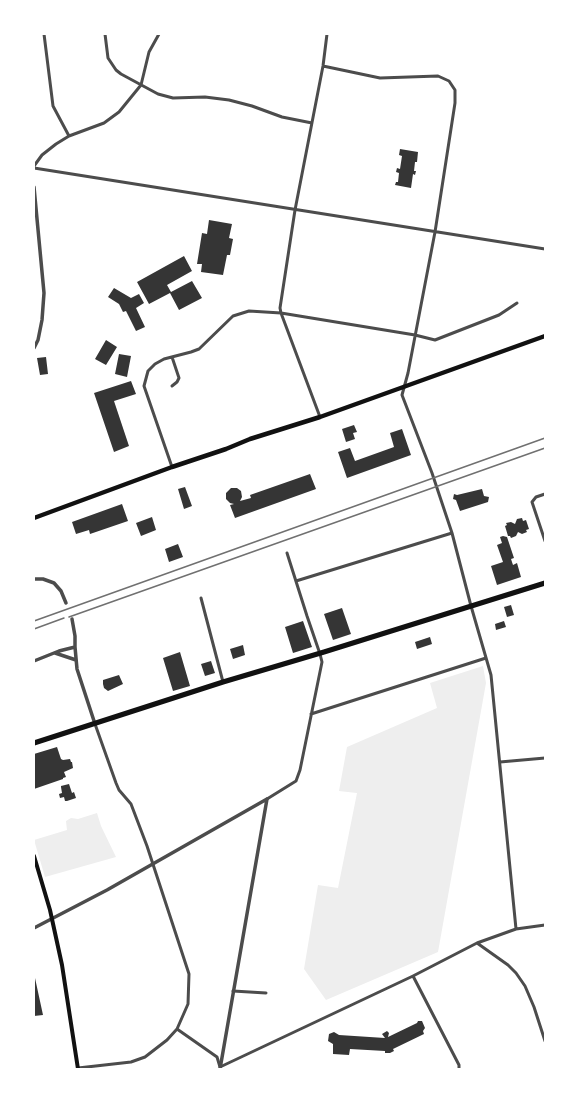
<!DOCTYPE html>
<html>
<head>
<meta charset="utf-8">
<style>
	body { margin:0 }
	#map { position:relative; width:579px; height:1103px; overflow:hidden; background:#fff; font-family:"Alegreya Sans",sans-serif }
	canvas { display:block }
	.frame { position:absolute; inset:0; border:35px solid #fff; pointer-events:none }
</style>
</head>
<body>
<div id="map">
<canvas width="579" height="1103"></canvas>
<div class="frame"></div>
</div>
<script>
const c = document.querySelector('canvas').getContext('2d');
c.lineJoin = 'round';
function paint(path, color) { c.fillStyle = color; c.fill(path, 'evenodd'); }
const toPath = rows => new Path2D(rows.map(r => 'M' + r).join(''));
function strokePath(path, color, width, dash) { c.strokeStyle = color; c.lineWidth = width; c.lineCap = dash ? 'butt' : 'round'; c.setLineDash(dash || []); c.stroke(path); }
const green = toPath([
	[483,666,486,683,438,952,326,1000,304,969,318,885,338,888,357,793,339,791,347,747,437,708,430,683],
	[97,813,101,826,116,857,45,877,34,840,67,830,66,821,71,818,78,819]
]);
const building = toPath([
	[400,149,418,152,417,162,415,162,414,171,416,171,415,175,413,174,411,188,395,185,396,182,398,182,399,173,396,172,397,168,400,169,402,156,399,155],
	[209,220,232,224,229,238,233,239,230,255,227,255,223,275,201,272,202,264,197,264,202,233,207,234],
	[184,256,192,271,167,285,171,292,192,281,202,298,179,310,170,293,149,304,137,282],
	[114,288,131,298,139,294,144,303,136,308,145,327,136,331,126,311,123,312,119,304,108,297],
	[106,340,117,347,106,365,95,359],
	[119,354,131,356,127,377,115,374],
	[46,357,48,374,40,375,37,358],
	[131,381,136,394,114,401,129,446,114,452,94,393],
	[354,425,357,432,353,433,355,439,346,442,342,429],
	[402,429,411,455,347,478,338,452,350,448,355,461,394,447,390,433],
	[310,474,316,489,235,518,230,505,234,504,230,503,226,499,226,493,231,488,237,488,241,491,242,497,240,501,251,498,250,495],
	[185,487,192,506,184,509,178,489],
	[482,489,484,496,489,497,488,502,460,511,456,500,453,499,454,494,457,495],
	[122,504,128,521,90,534,89,530,76,534,72,522],
	[152,517,156,530,141,536,136,523],
	[522,518,523,521,526,520,529,529,526,530,527,532,522,534,518,532,516,536,511,538,510,536,508,536,505,526,507,525,506,523,511,522,515,524,517,519],
	[503,536,507,537,514,558,511,559,513,565,517,563,521,577,497,585,491,566,503,562,497,545,502,543,500,537],
	[178,544,183,557,169,562,165,549],
	[511,605,514,615,507,617,504,607],
	[342,608,351,634,333,640,324,614],
	[303,621,312,647,293,653,285,627],
	[504,621,506,627,496,630,495,624],
	[430,637,432,644,417,649,415,642],
	[243,645,245,655,233,659,230,649],
	[180,652,190,686,173,691,163,658],
	[211,661,215,673,205,676,201,664],
	[119,675,123,684,108,691,104,688,103,684,103,680],
	[57,747,61,759,63,760,70,759,71,762,72,762,73,768,64,772,66,777,63,778,63,779,34,789,34,754],
	[69,784,72,793,74,792,76,798,67,801,65,801,64,797,60,798,59,794,62,793,61,787,61,786],
	[34,978,35,978,43,1015,34,1016],
	[418,1021,422,1021,425,1028,423,1031,424,1034,393,1049,394,1051,390,1053,385,1053,385,1051,350,1049,349,1055,333,1054,333,1044,328,1041,329,1034,334,1032,339,1035,385,1038,382,1034,387,1031,389,1033,388,1037,417,1023]
]);
const minor = toPath([
	[44,34,53,106,69,136],
	[105,34,108,58,116,70,121,74,158,94,173,98,205,97,229,100,252,106,282,117,312,123],
	[323,66,380,78,438,76,449,81,455,90,455,103,435,232,408,373,402,395,432,473,452,533,471,606,491,675,516,929],
	[34,166,42,155,56,144,69,136,104,123,119,112,141,85,149,52,159,34],
	[34,168,545,249],
	[172,357,179,378,177,382,172,386],
	[320,417,281,313,280,308,295,210,323,66,327,34],
	[172,467,144,386,148,371,155,364,164,359,191,352,199,349,233,316,249,311,281,313,415,335,435,340,499,315,517,303],
	[545,494,536,497,532,502,545,541],
	[296,581,452,533],
	[201,598,223,682],
	[311,714,486,658],
	[500,762,545,758],
	[267,799,296,781,300,770,322,662,320,654,307,616,287,553],
	[477,943,508,965,516,973,525,986,534,1007,545,1041],
	[413,976,459,1065,459,1069],
	[233,991,266,993],
	[177,1029,217,1057,220,1067,413,976,477,943,516,929,545,925],
	[78,1068,131,1062,145,1057,167,1040,177,1029,188,1004,189,974,147,846,131,804,119,790,116,783,95,724]
]);
const tertiary = toPath([
	[34,187,44,293,42,320,38,340,34,348],
	[34,579,43,579,54,583,61,591,66,603],
	[72,619,75,636,75,647,77,669,95,724],
	[55,653,76,660],
	[34,661,59,651,75,647],
	[34,928,107,890,267,799],
	[220,1069,267,799]
]);
const secondary = toPath([
	[34,856,50,910,62,965,78,1069]
]);
const primary = toPath([
	[34,518,172,467,226,449,250,439,320,417,545,336]
]);
const trunk = toPath([
	[34,743,223,682,324,652,545,583]
]);
const rail = toPath([
	[69,617,545,448],
	[34,621,545,438],
	[34,629,64,618]
]);
paint(green, '#eee');
paint(building, '#353535');
strokePath(minor, '#4c4c4c', 3);
strokePath(tertiary, '#4c4c4c', 3.5);
strokePath(secondary, '#111', 4);
strokePath(primary, '#111', 4.5);
strokePath(trunk, '#111', 5);
strokePath(rail, '#707070', 1.5);
</script>
</body>
</html>
